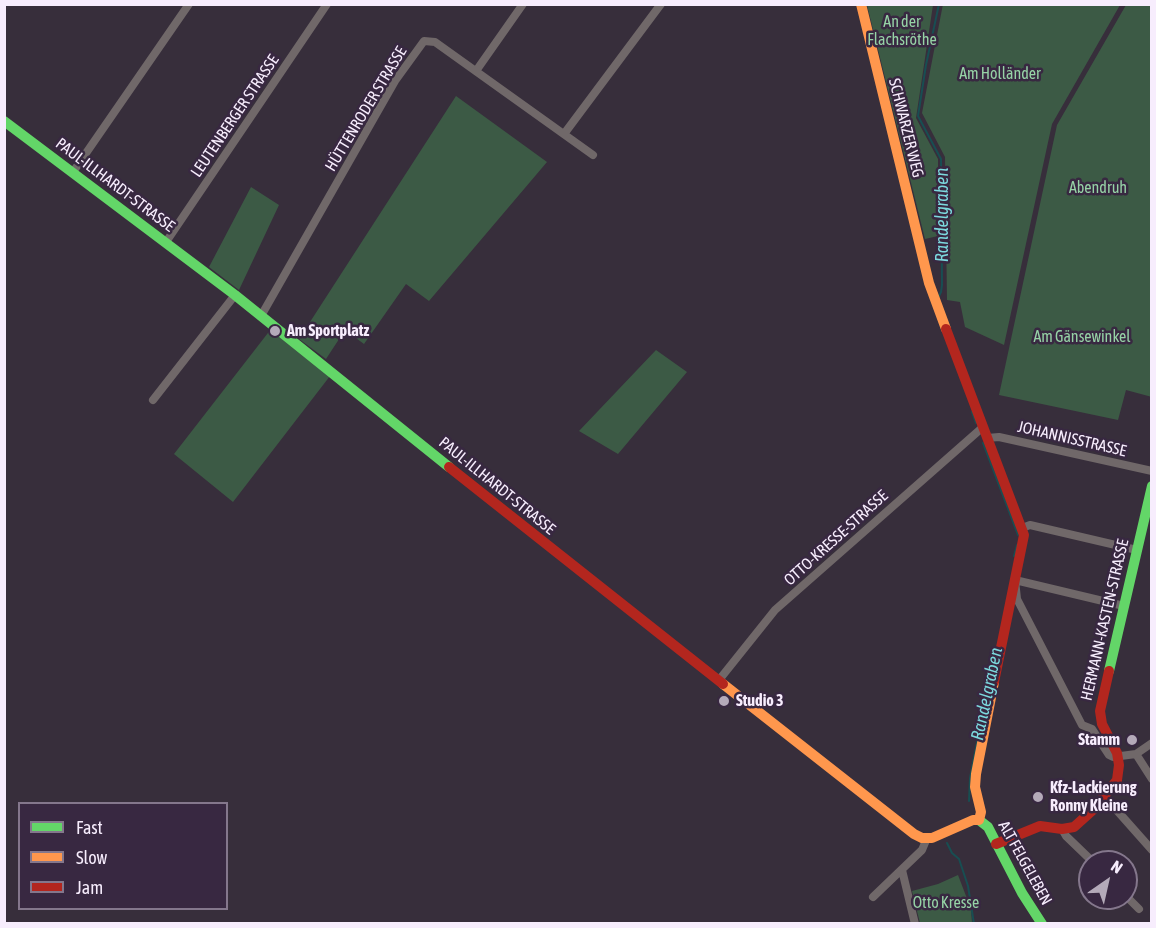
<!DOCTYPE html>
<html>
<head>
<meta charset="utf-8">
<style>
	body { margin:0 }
	#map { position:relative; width:1156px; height:928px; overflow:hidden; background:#372e3b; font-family:"Asap Condensed",sans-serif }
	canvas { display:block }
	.frame { position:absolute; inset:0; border:6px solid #f7edfd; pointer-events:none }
	.legend { position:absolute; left:18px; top:802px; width:210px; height:108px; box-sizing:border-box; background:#382841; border:2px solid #84778c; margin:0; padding:8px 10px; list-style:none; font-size:18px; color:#f7edfd }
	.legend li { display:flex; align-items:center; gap:12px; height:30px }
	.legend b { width:30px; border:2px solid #84778c }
	.north { position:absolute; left:1078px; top:850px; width:60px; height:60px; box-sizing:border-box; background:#382841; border:2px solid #84778c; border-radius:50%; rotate:34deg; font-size:16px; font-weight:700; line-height:24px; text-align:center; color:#f7edfd }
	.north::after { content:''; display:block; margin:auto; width:21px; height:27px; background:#b4aab9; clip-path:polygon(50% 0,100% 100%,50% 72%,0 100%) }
</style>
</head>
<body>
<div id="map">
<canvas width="1156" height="928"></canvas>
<div class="frame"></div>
<ul class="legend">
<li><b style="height:8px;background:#63d668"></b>Fast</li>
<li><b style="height:8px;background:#ff974d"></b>Slow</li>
<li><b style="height:8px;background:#b3261e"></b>Jam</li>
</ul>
<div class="north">N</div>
</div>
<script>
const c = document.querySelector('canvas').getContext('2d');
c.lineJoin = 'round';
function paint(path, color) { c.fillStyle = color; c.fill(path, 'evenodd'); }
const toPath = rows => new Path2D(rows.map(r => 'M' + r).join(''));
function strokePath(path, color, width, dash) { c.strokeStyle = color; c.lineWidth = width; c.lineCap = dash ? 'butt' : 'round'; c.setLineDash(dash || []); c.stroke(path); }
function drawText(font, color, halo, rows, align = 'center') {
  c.font = font + ' "Asap Condensed",sans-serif'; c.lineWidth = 5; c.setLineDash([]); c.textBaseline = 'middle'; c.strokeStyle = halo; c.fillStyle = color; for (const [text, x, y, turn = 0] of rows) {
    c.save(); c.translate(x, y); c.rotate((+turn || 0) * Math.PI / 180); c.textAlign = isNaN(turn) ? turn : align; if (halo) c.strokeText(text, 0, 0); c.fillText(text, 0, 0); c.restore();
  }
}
const green = toPath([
	[943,4,1120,5,1052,124,1004,345,965,327,960,302,947,300,945,157,922,113],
	[867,5,933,5,916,118,938,159,938,236,925,239],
	[1126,5,1151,5,1152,397,1126,390,1118,420,999,395,1057,125],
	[456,96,547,162,429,301,406,284,364,344,345,330,326,359,299,339],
	[251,187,279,205,239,290,209,267],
	[271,329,330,376,233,502,174,454],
	[656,350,687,372,618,454,579,431],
	[958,875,971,909,972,923,920,923,912,891,938,884]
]);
const stream = toPath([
	[939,4,926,65,918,116,941,159,942,285,941,292,939,296],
	[972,412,976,423],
	[983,443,1018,535],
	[1014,556,1017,545],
	[969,801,970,778,991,671],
	[947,843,952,853,959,859,968,886,974,924]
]);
const street = toPath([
	[476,71,523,4],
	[564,134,661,4],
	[73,172,189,4],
	[166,242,327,4],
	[261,316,395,81,424,41,435,42,593,155],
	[153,400,235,295],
	[987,438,999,437,1152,471],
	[1022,528,1030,525,1137,550],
	[1124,606,1015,580,1017,599,1082,725,1092,729,1109,755,1113,757,1136,754,1152,779],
	[719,680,775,610,983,427],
	[1136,754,1152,743],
	[1105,797,1152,850],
	[1062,829,1066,836,1093,862],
	[902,870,915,924],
	[1126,896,1139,909],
	[873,897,922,850,927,838]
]);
const fast = toPath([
	[4,121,235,295,449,467],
	[1109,671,1152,486],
	[979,820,988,827,1022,893,1042,924]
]);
const slow = toPath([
	[861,4,929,283,946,329],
	[723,684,914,834,922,838,932,838,973,820,979,820],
	[979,820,981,812,975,787,976,774,994,682]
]);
const jam = toPath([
	[946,329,1024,535,994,682],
	[449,467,723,684],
	[996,844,1040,826,1062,829,1074,827,1094,809,1117,780,1119,765,1117,753,1102,724,1100,711,1109,671]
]);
const markers = [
	[275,331,6,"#b4aab9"],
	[724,701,6,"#b4aab9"],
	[1132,740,6,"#b4aab9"],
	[1038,797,6,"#b4aab9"]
];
const parkNames = [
	["An der",902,22],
	["Flachsröthe",902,40],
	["Am Holländer",1000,74],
	["Abendruh",1098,188],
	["Am Gänsewinkel",1082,337],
	["Otto Kresse",946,903]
];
const streetNames = [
	["HÜTTENRODER STRASSE",366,109,-59],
	["LEUTENBERGER STRASSE",235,116,-56],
	["SCHWARZER WEG",906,128,76],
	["PAUL-ILLHARDT-STRASSE",115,185,37],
	["JOHANNISSTRASSE",1072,439,13],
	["PAUL-ILLHARDT-STRASSE",497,486,39],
	["OTTO-KRESSE-STRASSE",836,538,-42],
	["HERMANN-KASTEN-STRASSE",1105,620,-77],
	["ALT FELGELEBEN",1025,863,61]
];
const poiNames = [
	["Am Sportplatz",287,331],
	["Studio 3",736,701],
	["Stamm",1120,740,"right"],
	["Kfz-Lackierung",1050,788],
	["Ronny Kleine",1050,806]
];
const waterNames = [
	["Randelgraben",942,215,-90],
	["Randelgraben",987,694,-78]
];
paint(green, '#3c5a45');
strokePath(stream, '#184e52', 2);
strokePath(street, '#706869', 8);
strokePath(fast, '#63d668', 10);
strokePath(slow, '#ff974d', 10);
strokePath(jam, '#b3261e', 10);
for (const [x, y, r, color] of markers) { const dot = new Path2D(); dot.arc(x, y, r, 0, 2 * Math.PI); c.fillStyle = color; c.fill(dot); strokePath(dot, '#382841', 2); }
drawText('16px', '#96d3a6', '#382841', parkNames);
drawText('16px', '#f7edfd', '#382841', streetNames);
drawText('bold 16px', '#f7edfd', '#382841', poiNames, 'left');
drawText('italic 18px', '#7cd9de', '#382841', waterNames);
</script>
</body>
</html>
